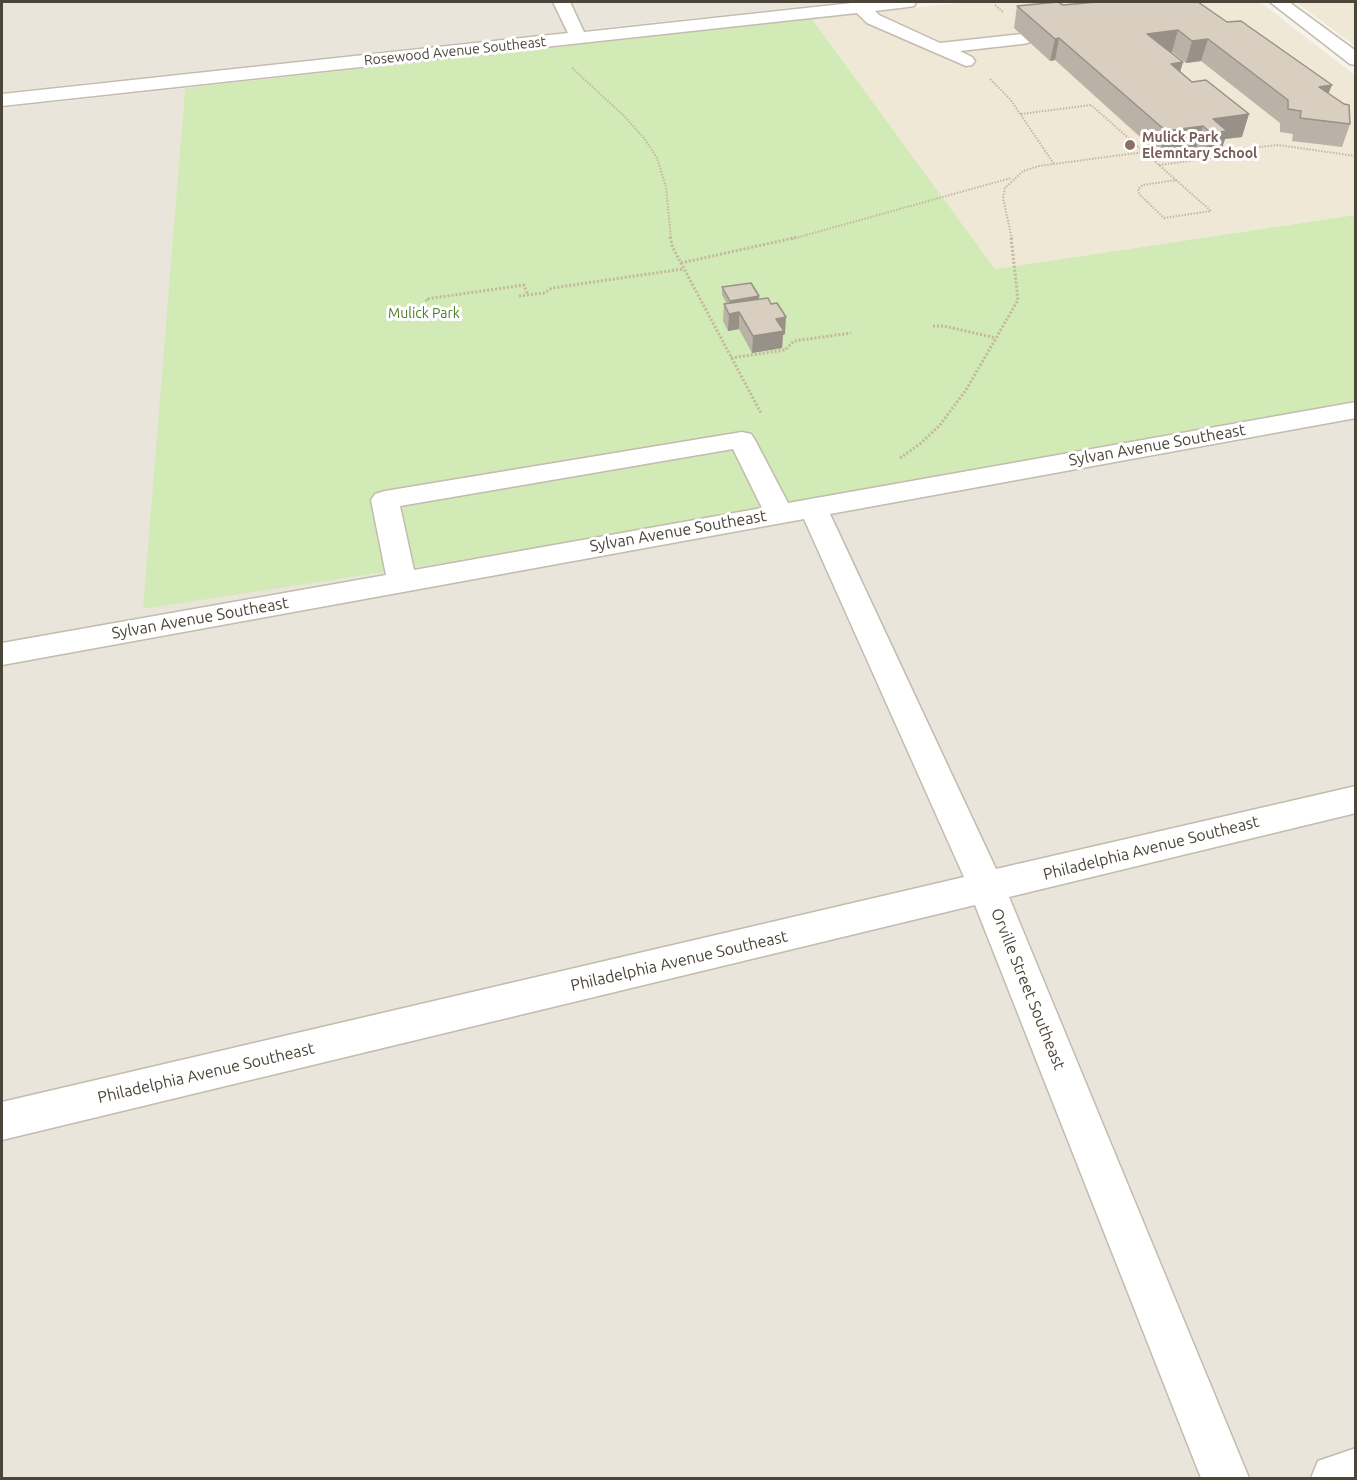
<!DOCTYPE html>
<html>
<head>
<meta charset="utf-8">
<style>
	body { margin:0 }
	#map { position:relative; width:1357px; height:1480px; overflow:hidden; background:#f6f3ec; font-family:Ubuntu,sans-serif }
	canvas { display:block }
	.frame { position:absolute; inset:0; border:3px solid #4b4439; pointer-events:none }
</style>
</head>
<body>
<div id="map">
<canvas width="1357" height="1480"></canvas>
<div class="frame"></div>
</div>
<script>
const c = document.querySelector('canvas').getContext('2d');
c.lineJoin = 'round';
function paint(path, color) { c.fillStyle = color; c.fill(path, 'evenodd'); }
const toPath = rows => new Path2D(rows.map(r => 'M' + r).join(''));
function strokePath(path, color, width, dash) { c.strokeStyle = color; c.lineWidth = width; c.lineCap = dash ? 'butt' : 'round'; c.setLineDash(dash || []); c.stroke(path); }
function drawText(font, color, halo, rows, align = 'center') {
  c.font = font + ' Ubuntu,sans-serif'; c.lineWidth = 6; c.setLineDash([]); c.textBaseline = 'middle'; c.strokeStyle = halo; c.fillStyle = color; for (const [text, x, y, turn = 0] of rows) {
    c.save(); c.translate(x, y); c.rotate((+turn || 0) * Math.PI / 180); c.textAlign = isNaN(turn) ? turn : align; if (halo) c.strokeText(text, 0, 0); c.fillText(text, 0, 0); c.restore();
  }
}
const residential = toPath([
	[2,2,844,2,2,92],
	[185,88,144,609,1355,394,1355,1478,2,1478,2,108]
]);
const education = toPath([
	[968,2,1260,2,1355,75,1355,215,995,269,812,19],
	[1296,2,1355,2,1355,46]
]);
const green = toPath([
	[812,19,995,269,1355,215,1355,400,864,498,143,609,185,88]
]);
const pathFar1 = toPath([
	[1030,2,1037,8],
	[995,5,1004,13],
	[572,68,624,116,644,138,657,158,666,187,671,239],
	[990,79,1010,99,1054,164],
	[1021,114,1091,105,1176,180],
	[1159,165,1227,156,1241,149,1278,145,1356,156],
	[1176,180,1211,211,1164,218,1139,194,1138,189,1143,185,1176,180],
	[792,239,1011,178],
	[1012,239,1003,198,1005,188,1023,171,1039,166,1144,152]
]);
const path = toPath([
	[670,237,673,248,761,413],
	[681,263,798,237],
	[519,296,544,293,552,288,683,269],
	[427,301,426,299,524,285,528,295],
	[933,326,944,326,996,338],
	[731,358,785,350,794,341,851,333],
	[900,458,920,444,940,425,966,390,1018,300,1011,237]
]);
const minor = toPath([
	[553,2,570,2,584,32,861,2,916,2,914,6,908,7,875,11,879,15,940,43,1022,34,1028,35,1031,39,1028,43,1022,44,960,51,972,57,975,61,972,65,966,66,867,23,857,13,2,106,2,94,568,33,553,2],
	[1270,2,1289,2,1356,51,1356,65,1350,64,1270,2],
	[1356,402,1356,418,830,514,996,869,1356,786,1356,813,1009,897,1249,1478,1201,1478,975,905,2,1140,2,1102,964,877,804,519,2,665,2,643,386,575,371,500,375,494,385,491,742,432,751,434,755,440,788,503,1356,402],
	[733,449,762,508,414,570,400,506,733,449],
	[1356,1448,1356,1478,1311,1478,1318,1461,1356,1448]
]);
const wall = toPath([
	[1198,2,1328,93,1350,124,1342,147,1292,141,1293,134,1280,132,1280,123,1201,61,1186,63,1172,52,1170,52,1183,62,1180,72,1242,137,1225,139,1220,154,1204,156,1196,149,1159,154,1055,60,1050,61,1014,28,1017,6],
	[722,287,759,296,759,299,785,334,783,335,782,348,752,353,739,329,728,331,723,321,724,304,727,304,722,295]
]);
const shadedWall = toPath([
	[1178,30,1172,52,1141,56,1147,34],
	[1059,38,1055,60,1050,61,1055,39],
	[1208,39,1201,61,1186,63,1192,41],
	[1183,62,1176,85,1171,64],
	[1332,85,1323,107,1319,87],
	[1249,114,1242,137,1225,139,1220,154,1204,156,1211,133,1213,119],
	[1203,126,1196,149,1159,154,1166,131],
	[759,296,759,305,730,309,730,301],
	[739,312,739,329,728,331,729,314],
	[786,317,785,334,783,335,782,348,752,353,753,336,776,319]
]);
const building = toPath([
	[1058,2,1063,5,1096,2,1198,2,1227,22,1241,21,1332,85,1319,87,1344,104,1349,105,1350,124,1300,118,1301,111,1288,109,1288,100,1208,39,1192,41,1178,30,1147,34,1183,62,1171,64,1192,82,1206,80,1249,114,1213,119,1227,131,1211,133,1203,126,1166,131,1059,38,1055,39,1017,6,1058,2],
	[751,283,759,296,730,301,722,287,751,283],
	[768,298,771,304,777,303,786,317,776,319,784,331,753,336,739,312,729,314,724,304,768,298]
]);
const markers = [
	[1130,145,6,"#8d6e63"]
];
const farStreetnames = [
	["Rosewood Avenue Southeast",455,51,-6]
];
const farEducationnames = [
	["Mulick Park",1142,137],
	["Elemntary School",1142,153]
];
const farParknames = [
	["Mulick Park",424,313]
];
const streetNames = [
	["Sylvan Avenue Southeast",1157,445,-10],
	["Sylvan Avenue Southeast",678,531,-10],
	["Sylvan Avenue Southeast",200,618,-10],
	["Philadelphia Avenue Southeast",1151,848,-14],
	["Philadelphia Avenue Southeast",679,961,-13],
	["Orville Street Southeast",1028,989,68],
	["Philadelphia Avenue Southeast",206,1073,-13]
];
paint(residential, '#eae5da');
paint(education, '#efe8d6');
paint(green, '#d2eab5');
strokePath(minor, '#c2bbae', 3);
strokePath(pathFar1, '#c4b79f', 2, [1.5, 1.5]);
strokePath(path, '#c4b79f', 3, [2, 2]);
paint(minor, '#fff');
paint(wall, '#bab2a6');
paint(shadedWall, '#979187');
paint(building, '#d8cfc1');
strokePath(building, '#979187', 1.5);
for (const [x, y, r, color] of markers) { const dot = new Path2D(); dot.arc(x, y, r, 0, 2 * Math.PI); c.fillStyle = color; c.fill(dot); strokePath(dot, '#fff', 2); }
drawText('14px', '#4b4439', '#fff', farStreetnames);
drawText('bold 14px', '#785e54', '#fff', farEducationnames, 'left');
drawText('14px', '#4a7f2a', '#fff', farParknames);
drawText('16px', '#4b4439', '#fff', streetNames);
</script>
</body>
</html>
